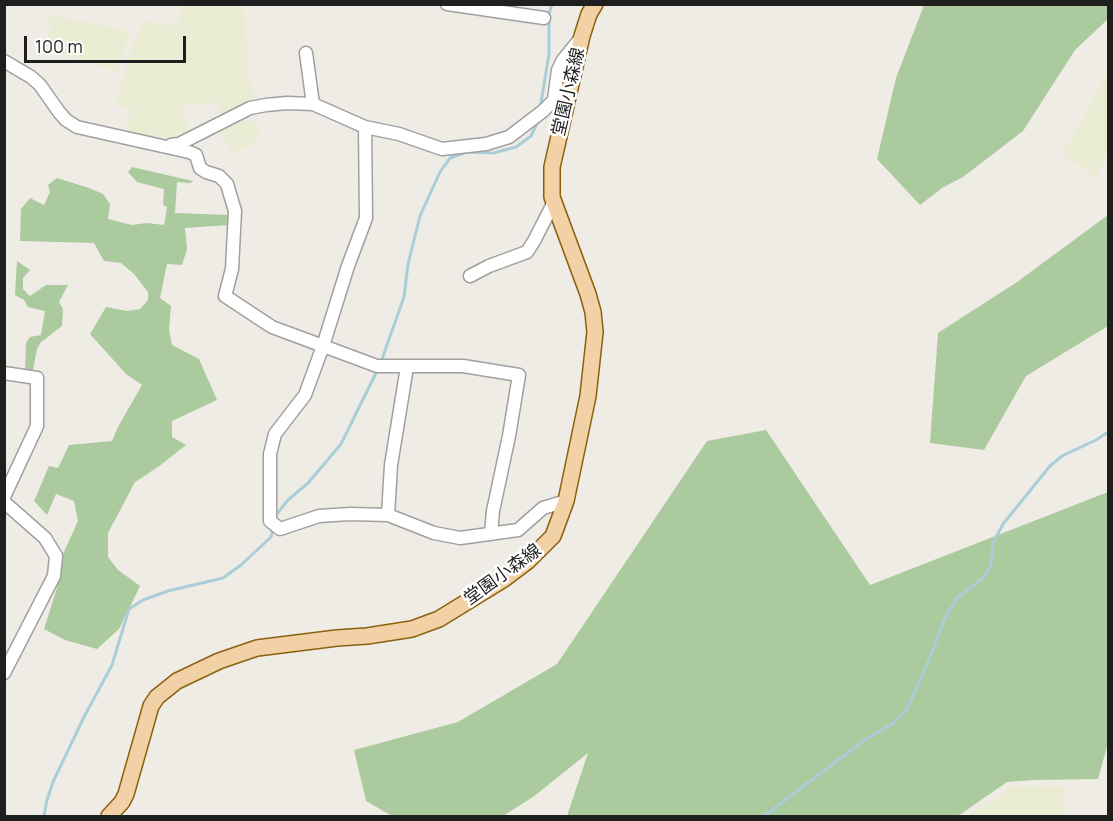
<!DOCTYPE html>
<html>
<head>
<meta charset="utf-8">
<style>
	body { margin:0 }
	#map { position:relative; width:1113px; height:821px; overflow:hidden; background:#efece6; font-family:Manrope,sans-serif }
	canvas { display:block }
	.frame { position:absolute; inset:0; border:6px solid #1f1f1f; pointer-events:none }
	.scale { position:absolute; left:24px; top:36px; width:162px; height:27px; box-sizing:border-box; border:3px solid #1f1f1f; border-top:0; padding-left:8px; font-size:18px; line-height:21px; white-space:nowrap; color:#1f1f1f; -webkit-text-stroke:4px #fff; paint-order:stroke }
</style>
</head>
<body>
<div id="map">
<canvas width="1113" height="821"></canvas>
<div class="frame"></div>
<div class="scale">100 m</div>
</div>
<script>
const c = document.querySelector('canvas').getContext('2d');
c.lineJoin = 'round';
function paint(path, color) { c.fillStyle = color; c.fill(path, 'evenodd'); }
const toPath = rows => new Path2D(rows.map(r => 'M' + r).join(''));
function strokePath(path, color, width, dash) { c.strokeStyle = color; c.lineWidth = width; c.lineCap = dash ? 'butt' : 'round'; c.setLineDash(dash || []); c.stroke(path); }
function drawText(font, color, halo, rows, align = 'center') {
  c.font = font + ' Manrope,"Noto Sans JP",sans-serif'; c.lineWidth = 5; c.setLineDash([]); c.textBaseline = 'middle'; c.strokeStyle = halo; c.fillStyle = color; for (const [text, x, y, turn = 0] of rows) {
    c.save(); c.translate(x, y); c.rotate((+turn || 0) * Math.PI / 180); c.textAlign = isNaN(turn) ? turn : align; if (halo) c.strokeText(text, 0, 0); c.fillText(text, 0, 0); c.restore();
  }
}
const farmland = toPath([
	[196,4,238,5,245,10,248,76,255,98,253,103,223,115,216,103,184,105,182,110,187,119,189,134,176,140,163,141,126,132,131,110,115,104,132,46,144,20,177,27,182,5,195,6],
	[49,14,132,32,125,45,124,56,118,72,44,48,51,30],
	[1107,72,1108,73,1108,152,1095,179,1063,153],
	[251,119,262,135,249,146,230,155,229,147,219,130],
	[1013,786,1065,787,1065,816,967,816]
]);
const forest = toPath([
	[924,5,1108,5,1108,19,1075,50,1023,131,963,177,942,188,920,205,877,159,896,78],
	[132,167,193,181,190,183,177,182,175,213,229,215,230,225,185,228,187,249,182,265,167,264,160,298,171,306,169,330,172,345,199,359,217,400,172,421,172,437,186,445,158,467,135,482,108,533,108,557,118,570,140,586,119,629,97,649,65,640,44,629,57,588,63,554,78,521,74,501,56,494,47,515,34,501,49,466,58,468,69,445,112,441,119,425,142,385,126,374,90,334,106,307,127,311,140,309,148,300,148,292,134,274,121,263,104,261,94,243,20,241,21,209,30,198,44,205,50,192,48,185,57,178,89,188,103,194,110,204,108,219,132,225,147,223,164,225,167,207,163,205,164,189,137,182,128,172],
	[1108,215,1108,326,1026,376,984,450,930,443,938,333,1017,282],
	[17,261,30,270,23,278,23,289,30,296,46,285,68,285,59,302,63,309,62,326,41,342,37,349,33,370,25,370,26,343,30,337,41,335,45,311,28,307,24,300,15,295],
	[766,430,870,585,1108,492,1108,743,1098,779,1034,780,1007,782,958,816,567,816,588,753,533,797,503,816,392,816,366,801,354,750,458,722,557,664,707,441]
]);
const stream = toPath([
	[540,109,549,54,549,14,552,4],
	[381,362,404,297,408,264,420,216,440,172,450,158,467,152,493,153,516,147,531,136,538,121],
	[275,519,276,515,288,500,308,483,341,444,377,371],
	[44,816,47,800,53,782,84,717,112,665,129,609,143,600,168,591,223,578,241,565,271,537,273,528],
	[764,816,866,739,892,724,906,711,927,665,945,618,956,599,984,577,991,565,993,543,1003,524,1050,466,1062,456,1096,440,1108,432]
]);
const minor = toPath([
	[447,4,544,18],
	[306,53,313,104],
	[4,61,31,77,40,85,59,112,66,120,77,127,189,152,196,155,200,168,206,172,219,176,227,184,235,211,232,269,225,296,272,327,377,366,463,366,519,375,509,436,493,511,491,534],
	[365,127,366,218,348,266,323,346,305,395,275,434,270,454,270,521,280,529,319,516,350,514,388,515,434,533,460,538,518,530,543,508,566,501],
	[171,145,179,144,250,108,266,105,287,103,313,104,365,127,399,134,442,149,486,144,509,137,543,111,554,100,558,70,563,60,580,39],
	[470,276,489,266,527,252,534,241,554,202],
	[4,373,37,378,37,426,4,497],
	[4,502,45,538,56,556,54,576,4,673],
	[388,515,391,465,407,367]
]);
const major = toPath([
	[109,816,122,802,126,794,151,706,157,697,177,681,219,661,257,648,337,638,367,636,412,629,439,619,504,579,528,561,553,536,566,501,588,396,595,332,593,312,588,294,552,197,552,167,582,36,589,14,595,4]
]);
const streetNames = [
	["堂園小森線",569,92,-77],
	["堂園小森線",503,575,-36]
];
paint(farmland, '#eaecd3');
paint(forest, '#abca9e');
strokePath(stream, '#aaced8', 3);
strokePath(minor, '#a0a0a0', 15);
strokePath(major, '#8c610e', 18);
strokePath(minor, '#fff', 12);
strokePath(major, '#f3d1a6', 15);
drawText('18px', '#1f1f1f', '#fff', streetNames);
</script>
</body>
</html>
